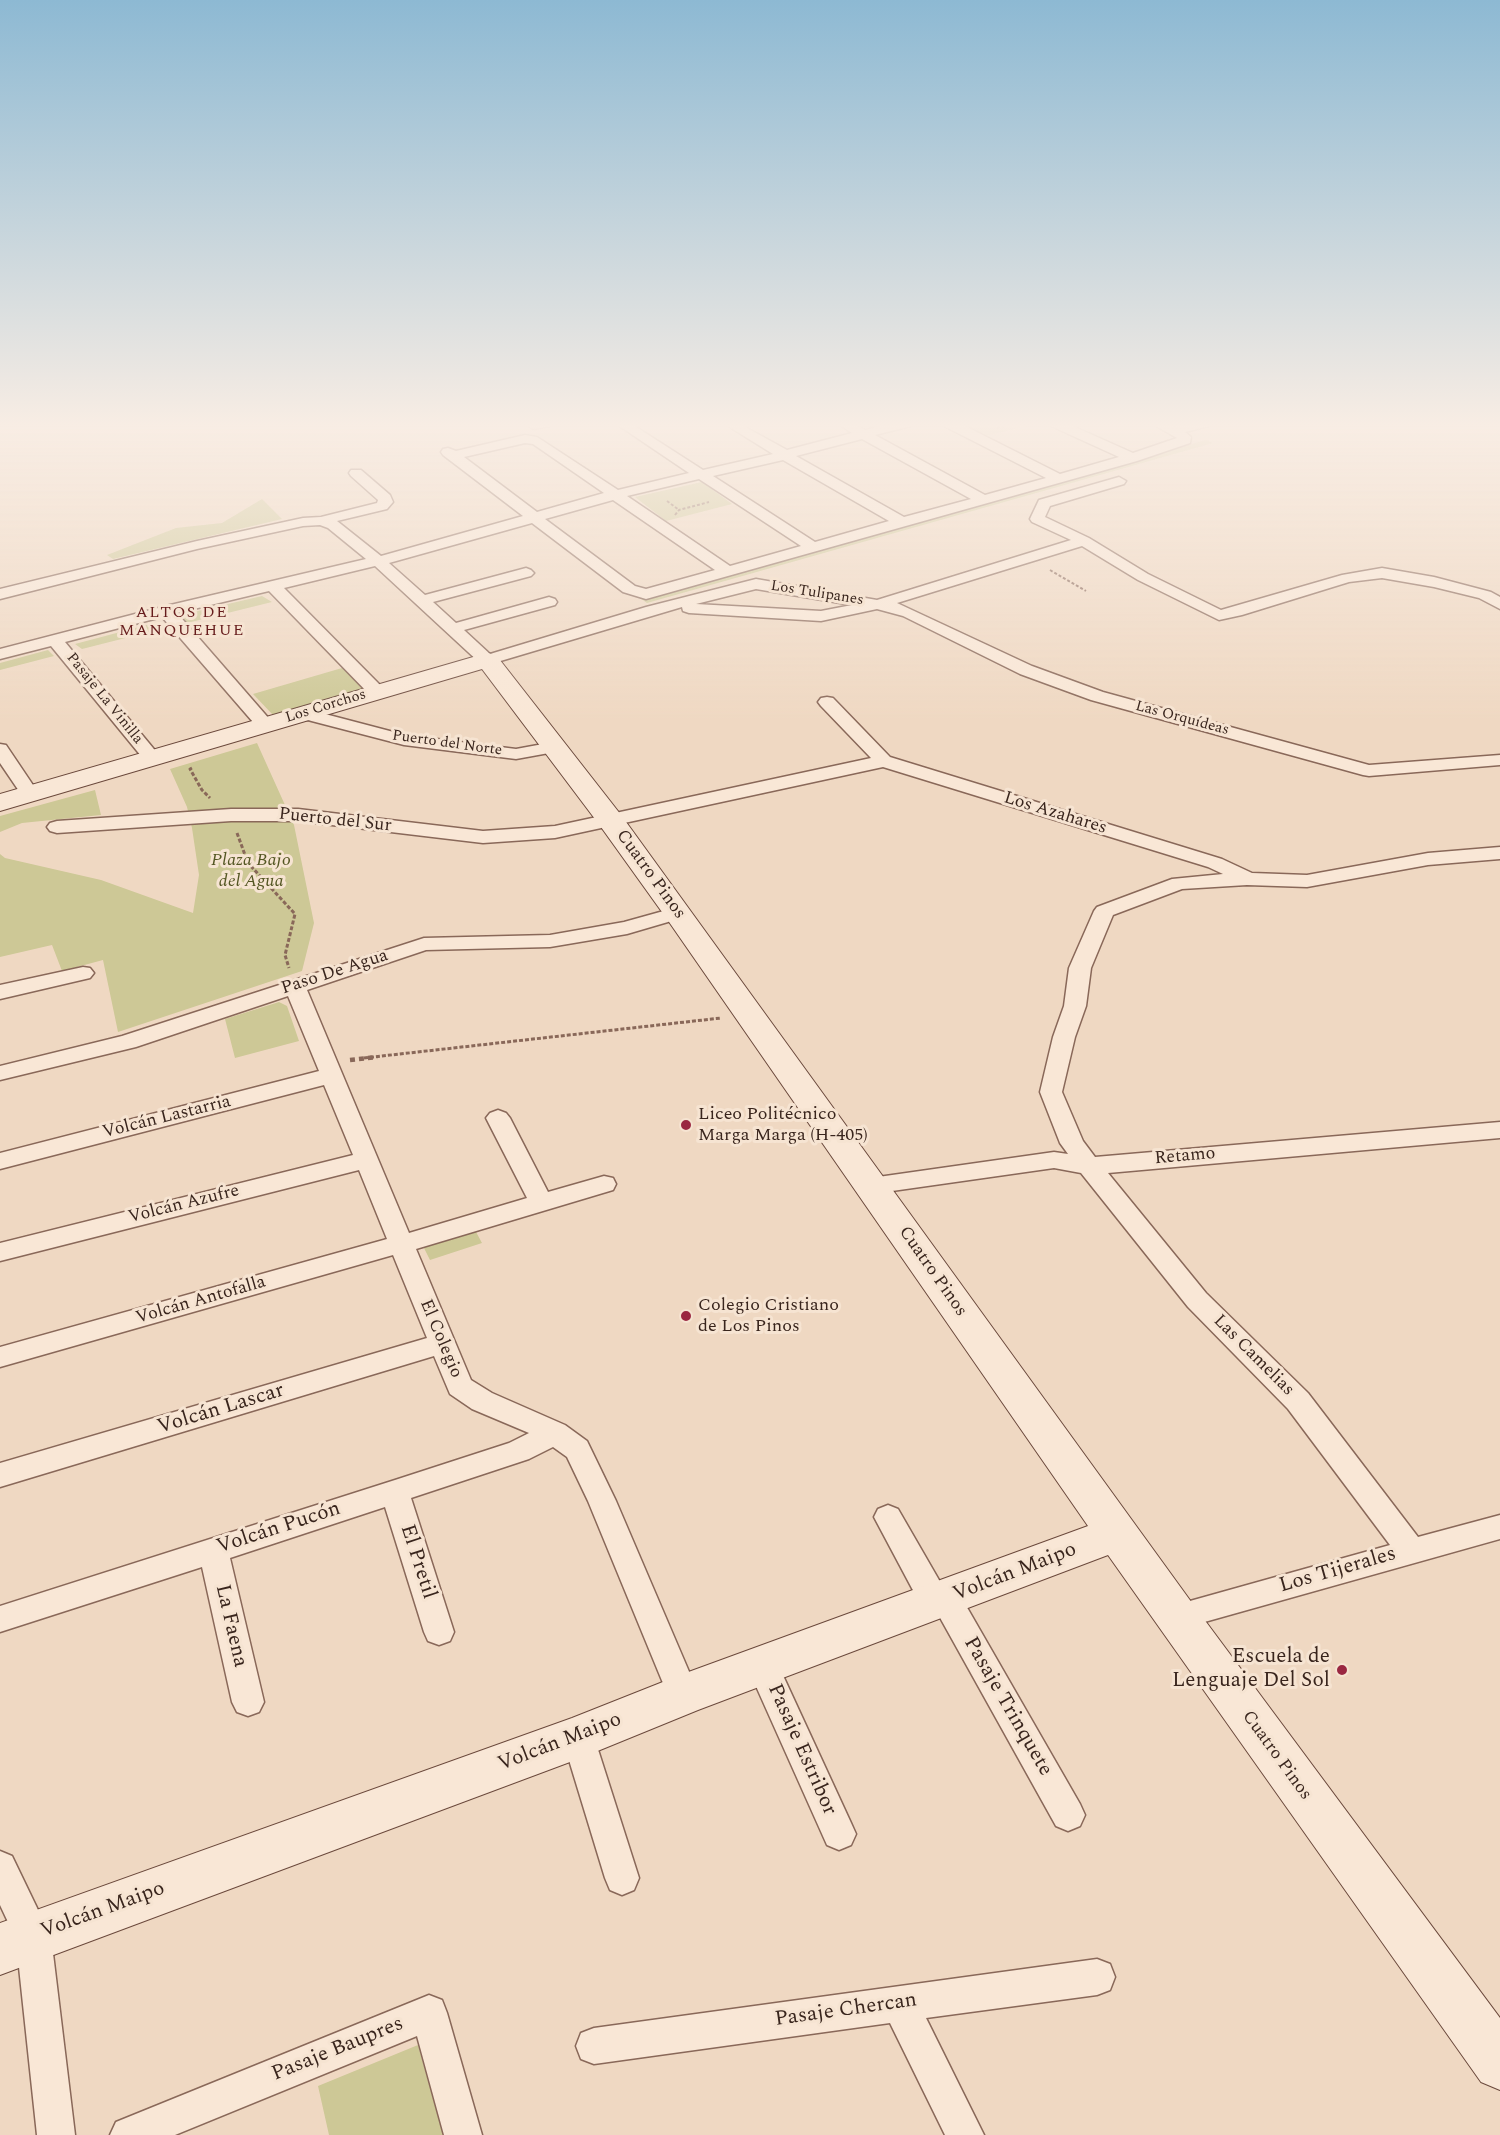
<!DOCTYPE html>
<html>
<head>
<meta charset="utf-8">
<style>
	body { margin:0 }
	canvas { display:block; background:#efd8c2 }
</style>
</head>
<body>
<canvas width="1500" height="2135"></canvas>
<script>
const c = document.querySelector('canvas').getContext('2d');
c.lineJoin = 'round';
function paint(path, color) { c.fillStyle = color; c.fill(path, 'evenodd'); }
const toPath = rows => new Path2D(rows.map(r => 'M' + r).join(''));
function strokePath(path, color, width, dash) { c.strokeStyle = color; c.lineWidth = width; c.lineCap = dash ? 'butt' : 'round'; c.setLineDash(dash || []); c.stroke(path); }
function drawText(font, color, halo, rows, align = 'center') {
  c.font = font + ' Spectral,serif'; c.lineWidth = 6; c.setLineDash([]); c.textBaseline = 'middle'; c.strokeStyle = halo; c.fillStyle = color; for (const [text, x, y, turn = 0] of rows) {
    c.save(); c.translate(x, y); c.rotate((+turn || 0) * Math.PI / 180); c.textAlign = isNaN(turn) ? turn : align; if (halo) c.strokeText(text, 0, 0); c.fillText(text, 0, 0); c.restore();
  }
}
const green = toPath([
	[959,423,1041,423,985,436],
	[1206,440,1213,443,647,603,640,598],
	[702,482,732,504,666,521,635,497],
	[262,499,282,519,113,559,107,555,176,528,222,523],
	[262,596,272,602,187,623,181,615],
	[158,622,165,628,82,649,75,644],
	[48,650,54,656,0,670,0,663],
	[342,668,364,689,273,715,253,694],
	[257,743,294,825,314,923,302,971,118,1032,103,960,62,971,52,945,0,957,0,854,5,858,101,880,193,913,199,875,192,828,187,807,170,769],
	[95,790,101,815,22,823,0,832,0,816],
	[279,1002,287,1006,299,1041,235,1058,225,1019],
	[475,1230,482,1243,430,1260,423,1246],
	[418,2045,443,2135,329,2135,318,2086]
]);
const pathFar2 = toPath([
	[997,428,1016,423],
	[667,501,679,510],
	[675,515,679,510,709,502],
	[1050,570,1086,591]
]);
const pathFar1 = toPath([
	[192,768,190,769,202,790,210,798],
	[237,833,248,863,295,914,285,955,289,968],
	[364,1058,721,1018]
]);
const path = toPath([
	[350,1060,377,1057]
]);
const street = toPath([
	[523,423,552,423,550,426,533,429,523,423],
	[615,423,630,423,703,470,773,454,723,423,738,423,787,450,852,433,837,423,852,423,865,430,892,423,912,423,911,426,875,435,985,495,1046,478,944,426,943,423,959,423,1060,474,1119,457,1051,426,1050,423,1066,423,1133,453,1177,438,1151,423,1167,423,1174,427,1190,423,1211,423,1209,426,1185,432,1191,437,1190,443,1137,461,646,599,623,592,532,523,389,563,425,595,526,568,531,570,534,573,531,576,433,602,456,623,549,597,555,599,557,602,555,605,464,630,490,654,646,607,756,579,877,600,1071,540,1032,522,1030,519,1039,500,1119,477,1126,481,1124,484,1050,506,1045,517,1089,538,1148,574,1221,610,1342,575,1382,568,1434,577,1491,592,1500,597,1500,609,1479,598,1434,587,1382,578,1349,582,1242,615,1219,620,1138,580,1082,546,897,603,1032,666,1103,692,1369,765,1500,755,1500,765,1369,776,1363,775,1091,700,1020,674,903,616,877,609,821,621,689,613,683,611,682,607,487,665,481,664,375,566,284,588,383,688,386,692,383,696,377,697,371,696,269,591,177,613,271,721,274,725,271,729,265,730,259,729,162,617,65,642,158,754,161,758,158,762,152,763,146,762,51,646,0,659,0,649,166,606,366,559,328,528,320,525,303,526,197,549,0,599,0,589,197,541,303,518,321,517,377,503,378,500,351,476,349,473,351,470,361,470,390,495,393,502,387,509,337,521,381,556,523,516,443,455,441,452,443,449,448,448,456,451,525,435,537,437,618,490,689,473,615,423],
	[862,439,971,499,904,517,796,456,862,439],
	[525,443,533,444,604,493,537,512,464,457,525,443],
	[783,460,889,521,815,542,713,476,783,460],
	[699,479,801,546,730,566,627,496,699,479],
	[613,500,715,570,646,589,635,586,545,519,613,500],
	[756,589,852,605,821,611,696,604,756,589],
	[827,697,833,698,890,757,1222,859,1252,873,1307,875,1428,853,1500,847,1500,859,1428,865,1307,887,1247,885,1182,889,1113,915,1091,968,1086,1006,1075,1037,1062,1092,1083,1141,1095,1157,1500,1122,1500,1138,1108,1173,1206,1293,1308,1393,1418,1537,1500,1515,1500,1539,1176,1630,1165,1626,1161,1617,1165,1608,1390,1545,1288,1409,1188,1307,1081,1173,1054,1168,871,1194,862,1192,859,1186,862,1180,871,1178,1054,1152,1068,1154,1060,1143,1040,1092,1053,1037,1064,1006,1069,968,1094,911,1097,907,1172,879,1223,874,1208,867,883,767,555,838,483,843,298,821,231,821,57,833,50,831,47,827,50,823,57,821,231,809,298,809,483,831,555,826,871,758,821,706,818,702,821,698,827,697],
	[306,709,405,735,516,749,554,742,560,743,563,747,560,751,516,759,404,745,300,718,297,714,300,710,306,709],
	[0,744,6,745,39,794,37,798,23,798,21,794,0,763,0,744],
	[678,907,685,909,688,913,685,917,627,934,550,947,426,950,307,990,409,1233,527,1198,486,1118,490,1113,498,1110,506,1113,510,1118,548,1192,604,1176,613,1178,616,1184,613,1190,416,1249,471,1380,492,1393,565,1425,587,1441,616,1501,699,1695,694,1705,683,1709,672,1705,588,1501,567,1457,553,1447,529,1459,411,1498,454,1632,450,1641,439,1645,428,1641,424,1632,385,1507,230,1558,264,1702,259,1712,248,1716,237,1712,232,1702,202,1567,0,1632,0,1606,395,1480,509,1443,529,1433,472,1409,450,1394,434,1356,0,1487,0,1463,427,1338,393,1255,0,1367,0,1347,387,1239,359,1170,0,1261,0,1243,353,1155,324,1085,0,1169,0,1153,319,1071,288,996,136,1047,0,1080,0,1066,122,1036,424,938,550,935,624,922,678,907],
	[83,967,90,968,94,973,90,978,0,999,0,985,83,967],
	[888,1505,898,1509,943,1587,946,1586,957,1590,1080,1804,1085,1815,1080,1826,1068,1831,1056,1826,938,1614,935,1615,924,1611,874,1517,878,1509,888,1505],
	[763,1652,774,1656,851,1823,856,1834,851,1845,839,1850,827,1845,747,1666,752,1656,763,1652],
	[578,1722,589,1727,594,1737,639,1878,634,1890,622,1895,610,1890,605,1878,562,1737,567,1727,578,1722],
	[0,1851,12,1856,51,1937,75,2135,37,2135,16,1939,0,1905,0,1851],
	[1097,1959,1110,1964,1115,1977,1110,1990,1097,1995,926,2018,984,2135,945,2135,890,2023,594,2064,581,2059,576,2046,581,2033,594,2028,1097,1959],
	[429,1995,442,2000,447,2013,482,2135,444,2135,417,2036,175,2135,110,2135,116,2122,429,1995]
]);
const secondary = toPath([
	[487,653,496,655,621,815,1192,1603,1500,2018,1500,2090,1481,2082,1108,1555,698,1710,578,1759,0,1975,0,1923,572,1718,683,1674,1088,1526,667,919,601,827,482,669,0,811,0,794,487,653]
]);
const markers = [
	[686,1125,6,"#9a2741"],
	[686,1316,6,"#9a2741"],
	[1342,1670,6,"#9a2741"]
];
const farStreetnames = [
	["Los Tulipanes",817,594,9],
	["Pasaje La Vinilla",104,699,51],
	["Los Corchos",326,707,-17],
	["Las Orquídeas",1182,719,15],
	["Puerto del Norte",447,744,8]
];
const farNeighbourhoodnames = [
	["ALTOS DE",182,614],
	["MANQUEHUE",182,632]
];
const streetNames = [
	["Los Azahares",1055,814,17],
	["Puerto del Sur",335,821,6],
	["Cuatro Pinos",650,875,54],
	["Paso De Agua",335,973,-18],
	["Volcán Lastarria",167,1118,-14],
	["Retamo",1185,1157,-5],
	["Volcán Azufre",184,1205,-14],
	["Cuatro Pinos",932,1272,55],
	["Volcán Antofalla",201,1301,-16],
	["El Colegio",440,1339,67],
	["Las Camelias",1253,1356,45],
	["Cuatro Pinos",1276,1756,54]
];
const parkNames = [
	["Plaza Bajo",251,861],
	["del Agua",251,882]
];
const poiNames = [
	["Liceo Politécnico",698,1115],
	["Marga Marga (H-405)",698,1136],
	["Colegio Cristiano",698,1306],
	["de Los Pinos",698,1327]
];
const nearStreetnames = [
	["Volcán Lascar",221,1410,-17],
	["Volcán Pucón",279,1529,-18],
	["El Pretil",417,1562,72],
	["Los Tijerales",1338,1571,-16],
	["Volcán Maipo",1015,1573,-21],
	["La Faena",230,1626,77],
	["Pasaje Trinquete",1007,1707,60],
	["Volcán Maipo",560,1743,-21],
	["Pasaje Estribor",801,1750,66],
	["Volcán Maipo",103,1911,-20],
	["Pasaje Chercan",846,2011,-8],
	["Pasaje Baupres",338,2050,-22]
];
const nearPoinames = [
	["Escuela de",1330,1658],
	["Lenguaje Del Sol",1330,1682]
];
paint(green, '#cdc896');
strokePath(street, '#896859', 3);
strokePath(secondary, '#6b493c', 2);
strokePath(pathFar2, '#896859', 2, [3, 2]);
strokePath(pathFar1, '#896859', 3, [4, 2]);
strokePath(path, '#896859', 4.5, [5, 4]);
paint(street, '#f9e7d6');
paint(secondary, '#f9e7d6');
const sky = c.createLinearGradient(0, 0, 0, 722);
sky.addColorStop(0, '#8db9d3');
sky.addColorStop(0.59, '#f8ede4');
sky.addColorStop(1, '#f8ede400');
c.fillStyle = sky;
c.fillRect(0, 0, 1500, 722);
for (const [x, y, r, color] of markers) { const dot = new Path2D(); dot.arc(x, y, r, 0, 2 * Math.PI); c.fillStyle = color; c.fill(dot); strokePath(dot, '#f6e4d2', 2); }
drawText('15px', '#39251d', '#f6e4d2', farStreetnames);
c.letterSpacing = '1.5px';
drawText('16px', '#661c1c', '#f6e4d2', farNeighbourhoodnames);
c.letterSpacing = '0px';
drawText('18px', '#39251d', '#f6e4d2', streetNames);
drawText('italic 18px', '#545623', '#f6e4d2', parkNames);
drawText('18px', '#39251d', '#f6e4d2', poiNames, 'left');
drawText('21px', '#39251d', '#f6e4d2', nearStreetnames);
drawText('21px', '#39251d', '#f6e4d2', nearPoinames, 'right');
</script>
</body>
</html>
